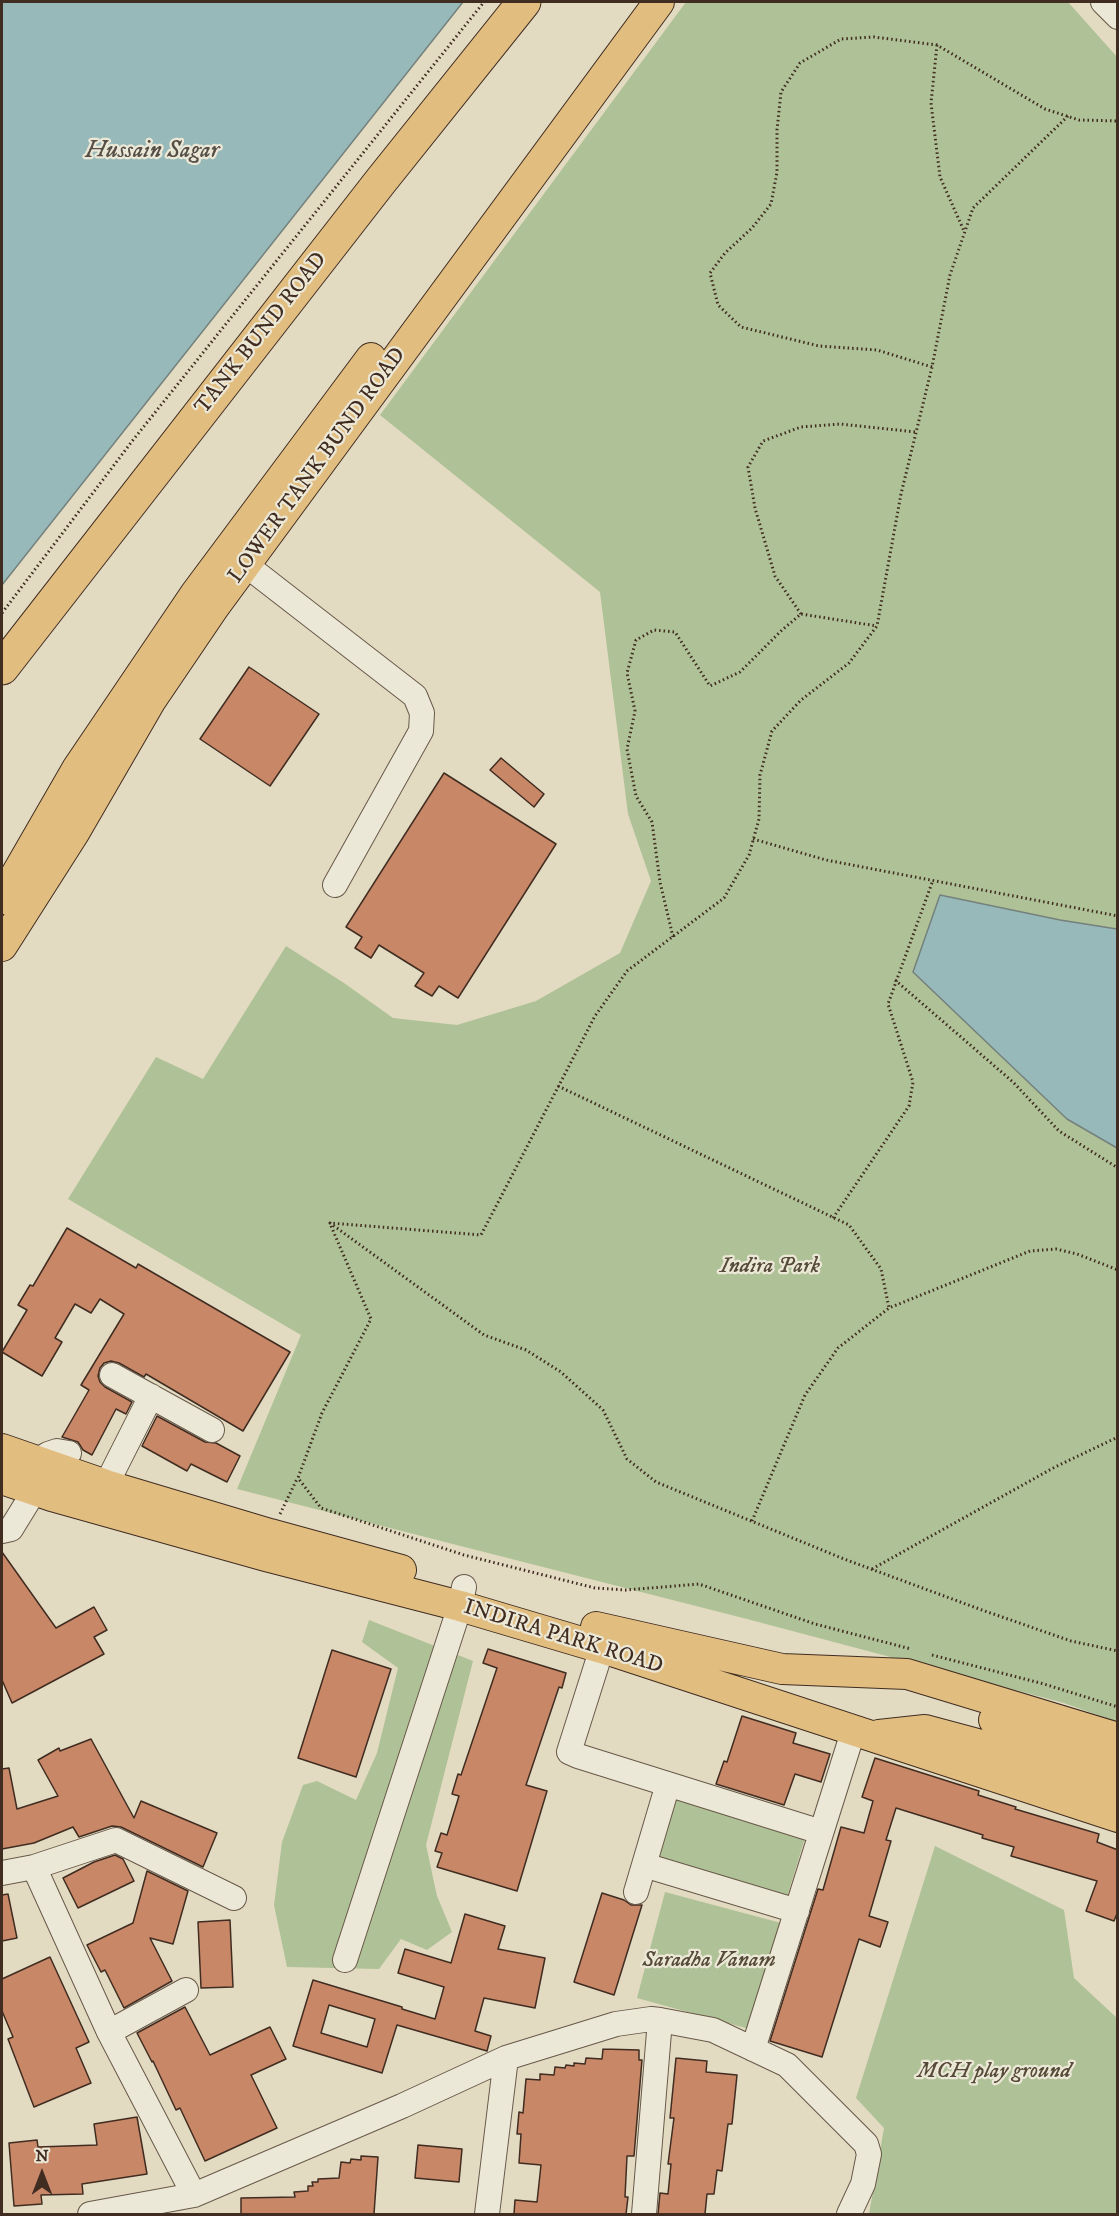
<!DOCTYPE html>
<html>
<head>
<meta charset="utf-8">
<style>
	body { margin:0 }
	#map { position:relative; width:1119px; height:2216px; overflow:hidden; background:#e2dbc1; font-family:"IM FELL DW Pica",serif }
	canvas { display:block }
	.frame { position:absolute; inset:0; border:3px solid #402c21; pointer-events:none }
	.north { position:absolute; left:12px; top:2144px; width:60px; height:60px; -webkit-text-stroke:4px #ece8d7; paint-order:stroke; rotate:0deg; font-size:16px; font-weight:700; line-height:24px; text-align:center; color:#402c21 }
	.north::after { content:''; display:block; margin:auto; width:21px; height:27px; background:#402c21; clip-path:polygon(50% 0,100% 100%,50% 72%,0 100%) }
</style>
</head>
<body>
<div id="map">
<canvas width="1119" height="2216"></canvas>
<div class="frame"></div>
<div class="north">N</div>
</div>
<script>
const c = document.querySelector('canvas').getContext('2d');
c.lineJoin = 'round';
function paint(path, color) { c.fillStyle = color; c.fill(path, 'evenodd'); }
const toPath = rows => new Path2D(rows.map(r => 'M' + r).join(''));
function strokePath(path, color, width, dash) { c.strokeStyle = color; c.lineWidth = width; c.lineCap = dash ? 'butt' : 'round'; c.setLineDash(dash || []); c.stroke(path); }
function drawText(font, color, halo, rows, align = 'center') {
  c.font = font + ' "IM FELL DW Pica",serif'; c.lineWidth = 4.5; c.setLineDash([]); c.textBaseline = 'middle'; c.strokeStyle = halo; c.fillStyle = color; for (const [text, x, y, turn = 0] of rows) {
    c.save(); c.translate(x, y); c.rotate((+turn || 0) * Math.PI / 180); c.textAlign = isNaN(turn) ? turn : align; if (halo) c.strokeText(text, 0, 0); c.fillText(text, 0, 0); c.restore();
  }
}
const green = toPath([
	[686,2,1068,2,1118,58,1117,1722,1064,1703,747,1619,237,1489,301,1335,68,1199,156,1057,203,1079,286,946,344,983,393,1018,457,1025,536,1001,620,953,651,881,628,814,600,592,380,415],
	[369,1620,473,1661,426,1845,437,1896,452,1932,427,1950,401,1939,379,1969,287,1967,274,1905,282,1842,303,1785,317,1781,356,1800,377,1753,398,1668,362,1642],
	[676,1798,805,1838,787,1897,658,1856],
	[935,1846,1064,1910,1074,1978,1117,2018,1117,2214,869,2214,884,2128,856,2098],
	[665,1892,781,1923,753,2030,637,1998]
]);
const water = toPath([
	[2,2,463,2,2,585,2,2],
	[940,895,1060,920,1117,929,1117,1148,1067,1119,913,972,940,895]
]);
const building = toPath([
	[249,667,319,714,270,786,200,739,249,667],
	[501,758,544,794,534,807,490,770,501,758],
	[444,773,556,844,458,998,439,986,432,996,415,986,424,973,379,945,371,958,355,948,362,937,346,927,444,773],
	[67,1228,136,1268,138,1264,290,1352,243,1431,146,1374,144,1377,119,1363,111,1361,104,1363,100,1368,98,1376,100,1382,105,1387,132,1402,126,1414,116,1409,92,1455,83,1450,78,1442,62,1437,89,1390,81,1385,124,1314,100,1299,91,1313,75,1304,55,1338,62,1342,42,1376,2,1352,27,1310,18,1305,30,1285,33,1286,67,1228],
	[157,1416,205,1442,216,1443,240,1456,227,1482,191,1464,187,1471,142,1446,157,1416],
	[2,1552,56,1628,94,1607,107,1630,94,1637,104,1654,12,1703,2,1680,2,1552],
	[488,1649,566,1673,562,1688,559,1687,526,1785,547,1791,517,1891,437,1867,442,1853,435,1851,441,1833,447,1835,459,1796,452,1794,458,1774,461,1775,497,1668,483,1663,488,1649],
	[332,1650,391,1669,356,1777,298,1758,332,1650],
	[742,1716,796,1733,793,1743,830,1754,821,1782,795,1774,784,1805,716,1784,724,1761,727,1762,742,1716],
	[91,1739,134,1818,141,1801,217,1833,203,1867,121,1827,112,1826,79,1837,73,1827,34,1843,2,1849,2,1769,9,1768,17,1809,58,1796,38,1760,59,1748,60,1751,91,1739],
	[875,1758,979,1791,978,1795,1016,1807,1015,1809,1099,1834,1097,1842,1118,1850,1118,1911,1114,1921,1086,1911,1097,1881,1011,1856,1014,1847,982,1838,983,1835,896,1808,886,1840,891,1841,869,1916,888,1922,880,1947,859,1939,822,2057,770,2041,818,1889,823,1890,841,1827,864,1833,873,1801,862,1797,875,1758],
	[115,1855,123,1859,134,1881,78,1908,63,1878,94,1862,115,1855],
	[147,1871,188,1891,173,1944,150,1938,172,1981,124,2008,105,1970,101,1972,87,1945,133,1923,147,1871],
	[602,1893,624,1900,631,1905,642,1905,614,1995,574,1982,602,1893],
	[8,1894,17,1938,2,1941,2,1895,8,1894],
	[465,1914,505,1926,498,1949,545,1958,535,2008,484,1998,475,2031,491,2036,487,2051,397,2025,382,2073,293,2046,313,1980,402,2007,402,2009,435,2019,444,1987,398,1973,405,1949,451,1963,465,1914],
	[329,2005,375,2019,367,2047,321,2033,329,2005],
	[230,1920,233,1987,201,1988,198,1922,230,1920],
	[50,1957,89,2042,76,2048,91,2083,34,2107,8,2039,13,2037,2,2011,2,1979,50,1957],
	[185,2007,210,2055,270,2027,286,2059,251,2075,277,2128,205,2161,180,2108,176,2110,153,2061,152,2062,137,2033,185,2007],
	[603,2049,639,2050,639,2060,642,2060,634,2156,627,2156,625,2197,628,2197,626,2214,514,2214,515,2200,537,2202,541,2165,519,2163,521,2134,517,2134,519,2112,523,2113,526,2079,540,2080,540,2074,554,2075,555,2067,565,2068,566,2065,574,2066,574,2063,585,2064,586,2058,602,2059,603,2049],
	[676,2058,707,2061,706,2072,737,2075,732,2124,728,2124,722,2171,717,2170,714,2194,707,2194,705,2214,658,2214,660,2193,668,2194,671,2164,668,2164,674,2118,670,2118,676,2058],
	[137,2117,147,2174,82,2184,83,2194,41,2195,42,2204,14,2206,9,2143,37,2140,38,2147,97,2145,94,2124,137,2117],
	[418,2145,462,2149,459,2182,415,2178,418,2145],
	[361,2156,378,2157,374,2214,241,2214,241,2198,295,2197,294,2192,308,2191,308,2186,313,2186,312,2182,318,2182,318,2179,339,2178,341,2162,350,2163,351,2159,361,2160,361,2156]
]);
const path = toPath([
	[937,45,931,103,940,177,964,231],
	[1068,116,973,208,950,275,932,367,901,494,877,626,849,663,801,700,772,731,760,775,759,819,749,855,724,898,627,971,595,1016,481,1235,330,1223,484,1335,526,1350,561,1372,603,1410,627,1459,656,1482,844,1559,982,1610,1071,1641,1118,1651],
	[932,367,877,350,819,346,741,327,718,305,710,273,725,253,752,228,771,204,777,172,777,130,781,92,800,63,841,39,874,37,937,45,1045,109,1079,120,1118,121],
	[2,613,133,440,484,2],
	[801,614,775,576,755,508,748,467,763,441,801,427,840,424,916,432],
	[753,839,826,860,1118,916],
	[673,937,660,882,652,822,636,796,627,749,635,711,627,673,636,640,654,630,675,632,710,686,740,672,782,630,801,614,877,626],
	[895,980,1013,1082,1059,1131,1118,1168],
	[558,1086,849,1225,881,1269,889,1308],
	[833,1218,909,1106,913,1082,888,1004,933,880],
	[331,1226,371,1319,322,1413,298,1478,321,1508,464,1555,595,1588,626,1590,699,1584,815,1624,911,1649],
	[280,1514,297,1479],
	[752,1521,805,1395,838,1348,889,1308,1030,1251,1056,1249,1077,1254,1118,1270],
	[872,1569,1055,1467,1118,1437],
	[932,1655,1044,1684,1118,1707]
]);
const minor = toPath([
	[1103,2,1118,17],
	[246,565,415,696,422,713,421,731,335,885],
	[112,1375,212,1430],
	[36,1461,48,1454,57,1451,69,1453],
	[106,1485,151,1396],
	[2,1531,11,1529,35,1490],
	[605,1631,602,1648,569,1752,578,1756,821,1832],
	[644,1865,797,1911],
	[34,1867,109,2032,194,2195],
	[2,1873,34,1867,116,1840,234,1898],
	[636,1892,668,1784],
	[345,1960,460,1606,464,1587],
	[660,2020,713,2030,787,2065,866,2144,869,2154,863,2184,849,2214],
	[109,2032,186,1990],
	[753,2049,853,1732],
	[90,2214,194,2195,402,2106,506,2058,616,2024,651,2019,660,2020,644,2214],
	[487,2214,506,2058]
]);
const major = toPath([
	[2,899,77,769,196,593,371,358],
	[2,946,74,833,151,700,214,607,659,2],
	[2,1449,106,1485,270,1534,401,1570],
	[2,1479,52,1496,266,1556,460,1606,615,1652,1118,1817],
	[596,1627,782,1669,907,1674,1118,1738],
	[994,1720,1118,1766],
	[879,1735,925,1730,981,1745,1118,1794]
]);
const highway = toPath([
	[2,668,380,182,524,2]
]);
const streetNames = [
	["TANK BUND ROAD",262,334,-52],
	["LOWER TANK BUND ROAD",318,466,-54],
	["INDIRA PARK ROAD",563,1638,17]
];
const parkNames = [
	["Indira Park",770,1267],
	["Saradha Vanam",709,1961],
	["MCH play ground",994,2072]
];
const waterNames = [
	["Hussain Sagar",152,152]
];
paint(green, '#afc196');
paint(water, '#97b9ba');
strokePath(water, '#74817d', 1.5);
paint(building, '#c88767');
strokePath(building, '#402c21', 1.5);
strokePath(minor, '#685849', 26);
strokePath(major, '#402c21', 32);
strokePath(highway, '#402c21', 35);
strokePath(path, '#402c21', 3, [1.5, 3]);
strokePath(minor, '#ece8d7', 24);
strokePath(major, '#e1be80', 30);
strokePath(highway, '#e1be80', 33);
drawText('22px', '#402c21', '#ece8d7', streetNames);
drawText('italic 22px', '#564a38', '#ece8d7', parkNames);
drawText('italic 24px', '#564f47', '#ece8d7', waterNames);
</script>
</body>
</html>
